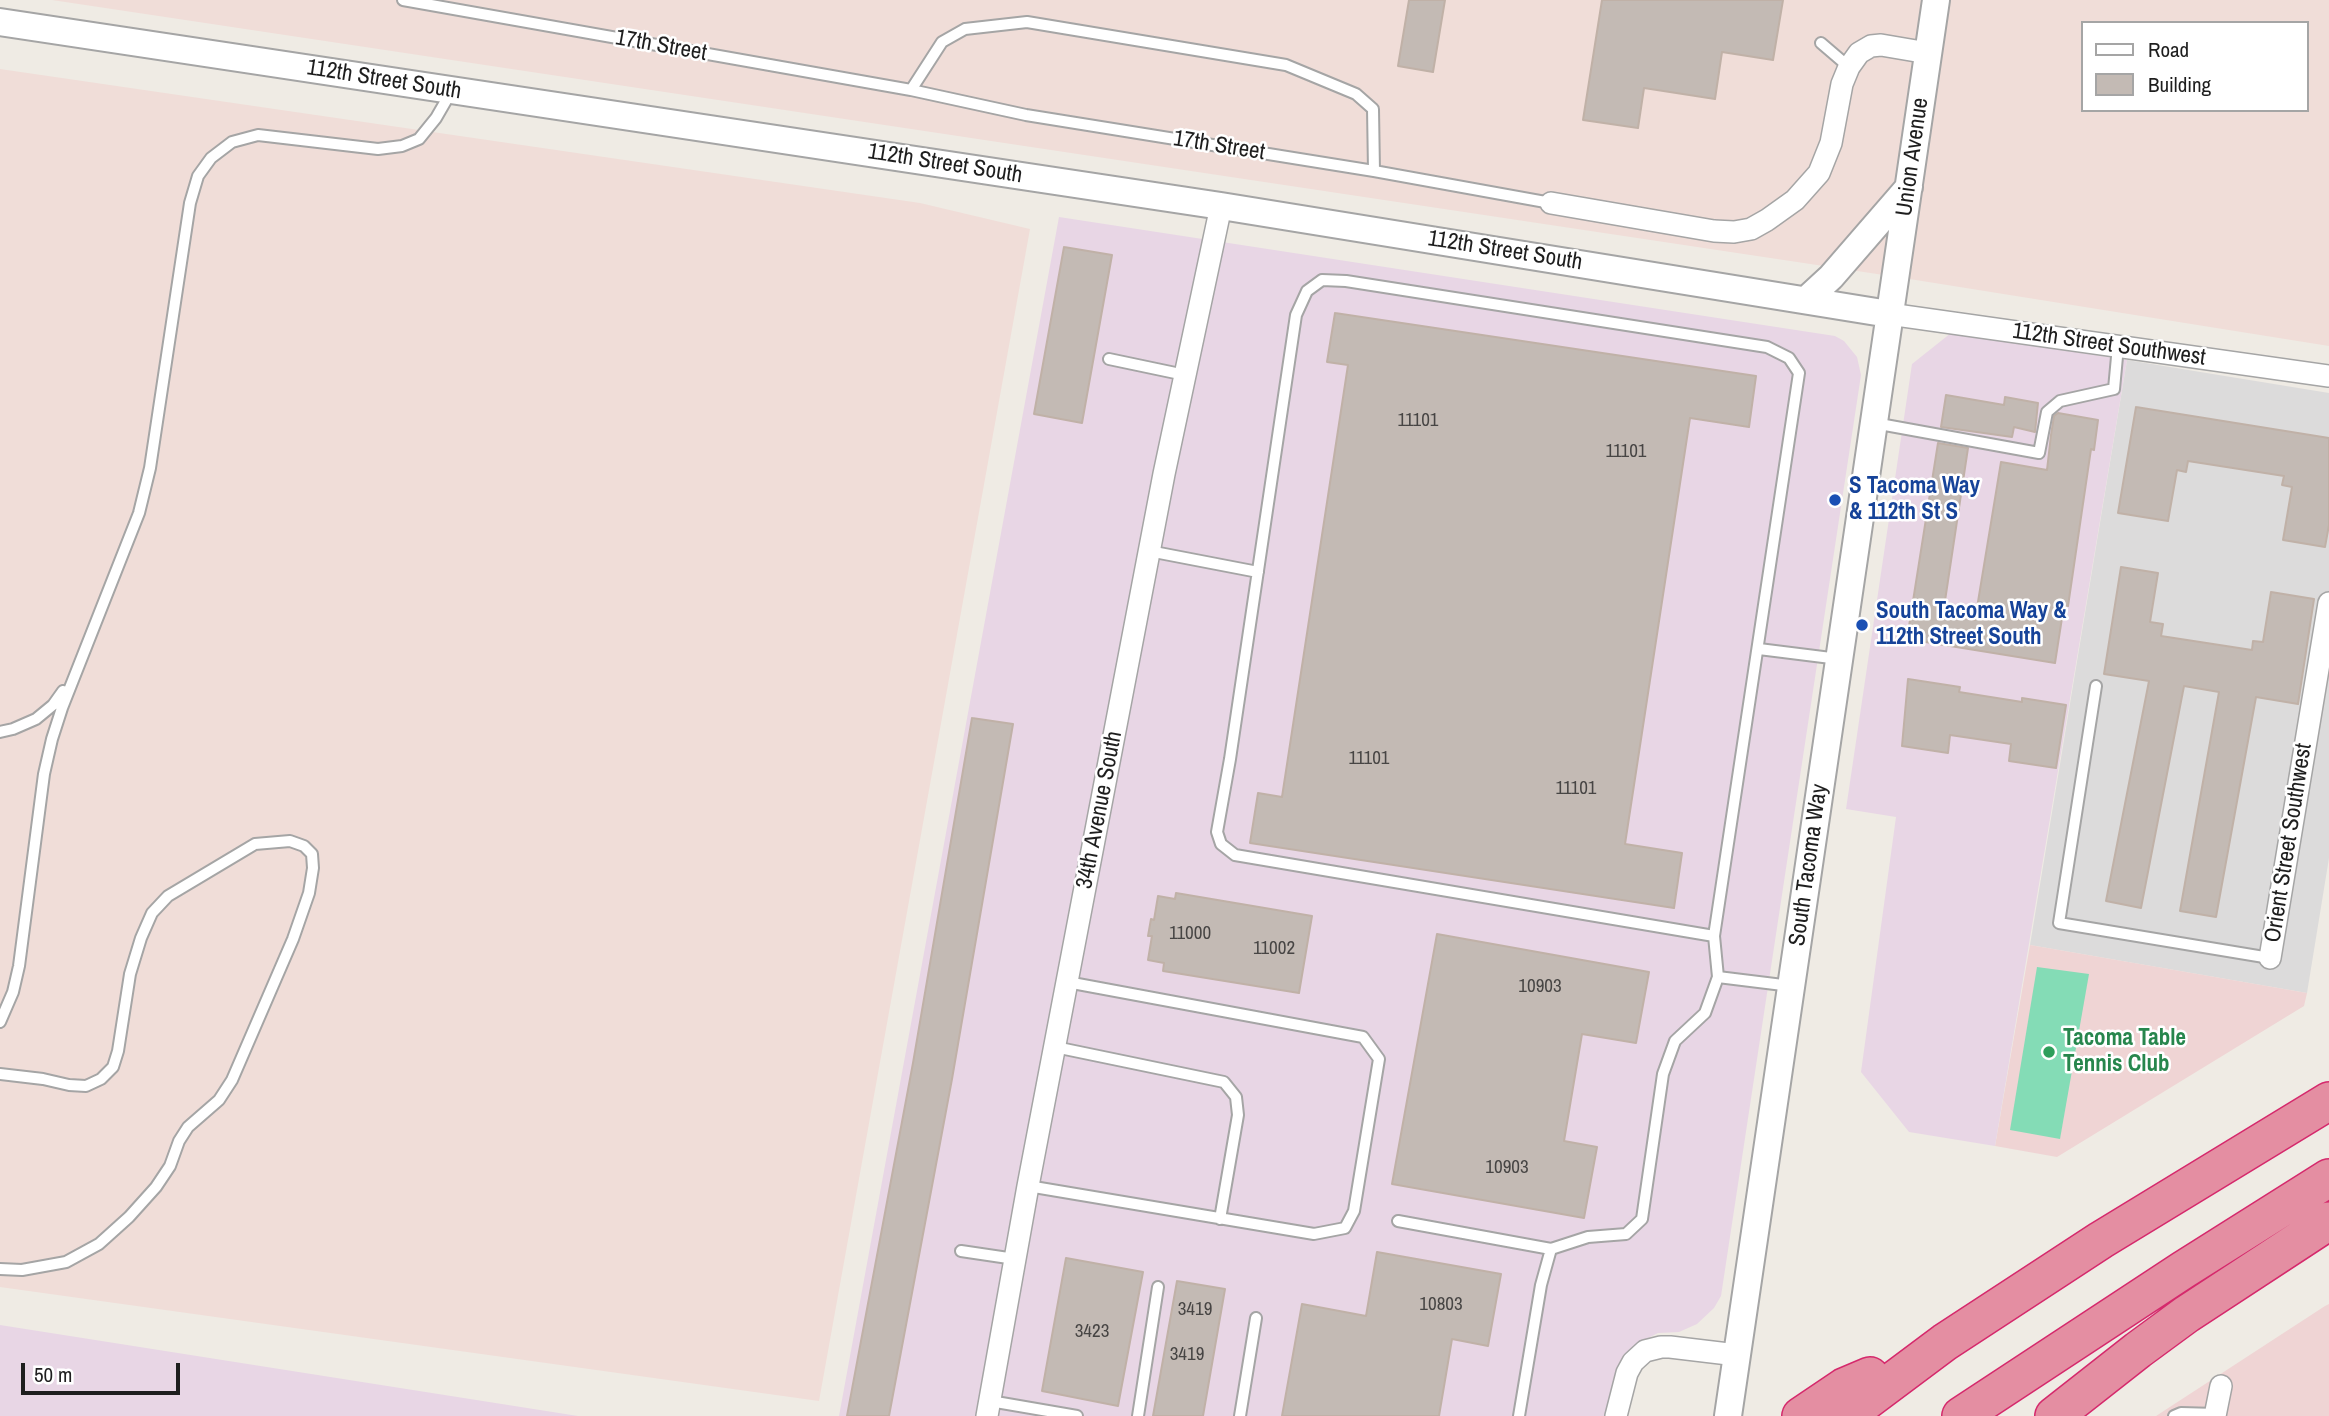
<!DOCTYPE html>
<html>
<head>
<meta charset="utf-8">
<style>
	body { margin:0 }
	#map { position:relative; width:2329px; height:1416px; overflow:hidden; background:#efebe4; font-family:"Archivo Narrow",sans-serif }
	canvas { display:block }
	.legend { position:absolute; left:2081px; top:21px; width:228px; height:91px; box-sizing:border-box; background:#fff; border:2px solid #a5a5a5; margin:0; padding:9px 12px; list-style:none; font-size:21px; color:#1e1e1e }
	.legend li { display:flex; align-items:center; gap:14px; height:35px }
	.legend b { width:35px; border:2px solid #a5a5a5 }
	.scale { position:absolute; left:21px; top:1363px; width:159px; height:32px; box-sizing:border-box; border:4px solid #1e1e1e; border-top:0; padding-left:9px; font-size:21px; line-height:24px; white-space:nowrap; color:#1e1e1e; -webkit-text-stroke:5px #fff; paint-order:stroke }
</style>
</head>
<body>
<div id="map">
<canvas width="2329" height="1416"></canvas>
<ul class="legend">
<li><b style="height:9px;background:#fff"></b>Road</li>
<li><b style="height:19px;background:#c3bab4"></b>Building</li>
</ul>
<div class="scale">50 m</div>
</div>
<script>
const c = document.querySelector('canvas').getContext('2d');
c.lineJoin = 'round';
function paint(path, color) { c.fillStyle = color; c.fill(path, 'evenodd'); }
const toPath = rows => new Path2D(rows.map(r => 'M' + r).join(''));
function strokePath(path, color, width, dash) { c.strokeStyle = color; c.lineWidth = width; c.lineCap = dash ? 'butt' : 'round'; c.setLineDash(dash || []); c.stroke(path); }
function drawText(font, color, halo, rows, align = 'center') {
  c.font = font + ' "Archivo Narrow",sans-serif'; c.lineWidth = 5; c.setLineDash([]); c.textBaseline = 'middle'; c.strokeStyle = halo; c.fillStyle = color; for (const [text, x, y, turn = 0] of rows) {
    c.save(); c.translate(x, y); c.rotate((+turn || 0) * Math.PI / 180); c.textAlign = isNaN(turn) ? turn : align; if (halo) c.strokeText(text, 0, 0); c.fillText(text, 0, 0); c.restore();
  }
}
const residential = toPath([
	[2127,360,2329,393,2329,858,2307,993,2030,945]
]);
const commercial = toPath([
	[2030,945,2307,993,2304,1006,2057,1157,1995,1146],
	[2329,1304,2329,1416,2156,1416,2325,1306]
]);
const industrial = toPath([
	[1059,217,1835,336,1844,341,1857,357,1861,375,1721,1296,1714,1308,1697,1324,1679,1332,1658,1333,1640,1342,1632,1349,1610,1416,839,1416],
	[1951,333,2127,360,1995,1146,1909,1132,1861,1072,1896,817,1846,809,1912,364],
	[0,1325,578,1416,0,1416]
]);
const military = toPath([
	[52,0,2329,0,2329,346,1897,277],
	[2082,23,2306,23,2306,110,2082,110],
	[0,69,920,203,1030,229,819,1401,0,1287]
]);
const pitch = toPath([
	[2037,967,2089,974,2060,1139,2010,1130]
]);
const building = toPath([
	[1409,0,1445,0,1433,72,1398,66,1409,0],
	[1602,0,1783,0,1773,60,1722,52,1715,99,1644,88,1638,128,1583,120,1602,0],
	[1064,247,1112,255,1082,423,1034,414,1064,247],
	[1335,313,1756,376,1749,427,1690,418,1625,844,1682,853,1674,908,1250,843,1258,793,1282,797,1348,365,1327,362,1335,313],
	[1946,395,2004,405,2005,397,2038,403,2035,432,2014,427,2012,437,1941,427,1946,395],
	[2136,407,2329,438,2329,525,2325,547,2283,540,2292,487,2282,485,2284,476,2188,461,2186,472,2177,470,2168,521,2118,513,2136,407],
	[2058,413,2098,420,2094,450,2091,449,2068,606,2064,605,2055,663,1907,639,1938,443,1968,448,1943,614,1975,620,2001,462,2047,470,2051,435,2054,416,2058,413],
	[2121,567,2158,573,2150,622,2163,624,2161,636,2252,650,2253,641,2263,642,2271,592,2314,599,2298,704,2256,697,2216,917,2180,911,2219,692,2184,686,2141,908,2106,901,2149,681,2104,674,2121,567],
	[1908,679,1960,687,1959,692,2022,702,2022,698,2066,705,2056,768,2009,761,2011,744,1950,735,1948,753,1902,746,1908,679],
	[972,718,1013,724,952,1079,889,1416,847,1416,913,1063,972,718],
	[1176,893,1312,916,1299,993,1163,971,1164,963,1148,960,1152,936,1148,936,1151,919,1154,920,1158,896,1175,899,1176,893],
	[1437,934,1649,972,1636,1043,1582,1034,1564,1141,1597,1147,1584,1218,1392,1184,1437,934],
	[1377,1252,1501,1274,1488,1346,1452,1339,1439,1416,1282,1416,1302,1304,1366,1316,1377,1252],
	[1066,1258,1143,1272,1118,1406,1042,1391,1066,1258],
	[1177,1281,1225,1289,1203,1416,1153,1416,1177,1281]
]);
const service = toPath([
	[403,0,911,90,1026,115,1374,171,1551,203],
	[1821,43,1849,67],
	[911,90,942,42,965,29,1027,22,1286,65,1356,94,1373,109,1374,171],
	[1109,359,1185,375],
	[1874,423,2039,453,2047,412,2060,401,2114,389,2118,346],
	[1149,551,1258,572],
	[1759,649,1839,659],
	[2096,686,2059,923,2270,958],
	[0,732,13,729,36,719,53,705,63,691],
	[1718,977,1791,986],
	[0,1022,13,992,19,966,44,774,52,739,62,708,139,513,150,468,190,203,198,176,211,158,232,142,258,135,378,149,402,146,419,139,436,118,451,92],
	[1055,1047,1224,1082,1236,1097,1238,1115,1220,1219],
	[0,1074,43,1079,69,1085,86,1086,101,1079,113,1067,118,1051,130,974,141,938,152,913,168,896,255,844,290,841,304,846,312,854,313,868,309,893,293,939,232,1080,219,1100,188,1127,179,1141,170,1166,156,1187,129,1217,99,1244,66,1262,22,1270,0,1269],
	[1028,1186,1314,1234,1345,1228,1354,1211,1379,1059,1363,1037,1067,982],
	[1398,1221,1551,1249],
	[961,1251,1015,1259],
	[990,1401,1077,1416],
	[1138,1416,1158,1287],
	[1240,1416,1256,1318],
	[1519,1416,1541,1285,1551,1249,1588,1237,1626,1234,1642,1219,1663,1074,1675,1041,1705,1013,1718,977,1714,936,1799,373,1789,358,1767,347,1346,281,1322,280,1307,291,1296,315,1230,759,1217,832,1221,844,1235,855,1714,936],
	[2174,1416,2181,1413,2216,1414]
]);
const minor = toPath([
	[1551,203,1714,231,1734,232,1751,229,1767,220,1795,200,1819,173,1831,143,1842,84,1849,67,1859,53,1871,46,1881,45,1928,53],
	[1889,314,2329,376],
	[2270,958,2329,603],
	[987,1416,1028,1186,1164,474,1221,206],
	[1616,1416,1627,1373,1633,1362,1645,1351,1661,1347,1670,1347,1737,1355],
	[2215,1416,2221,1386]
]);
const tertiary = toPath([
	[0,22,1221,206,1889,314],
	[1806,300,1831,277,1909,187],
	[1728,1416,1936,0]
]);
const motorway = toPath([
	[1801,1416,1844,1387,1870,1376],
	[1846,1416,1945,1342,2101,1240,2329,1101],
	[1961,1416,2183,1270,2329,1178],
	[2054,1416,2138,1350,2187,1314,2329,1221]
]);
const markers = [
	[1835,500,7,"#1a4fb4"],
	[1862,625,7,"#1a4fb4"],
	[2049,1052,7,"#2e9e5b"]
];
const numberNames = [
	["11101",1418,421],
	["11101",1626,452],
	["11101",1369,759],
	["11101",1576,789],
	["11000",1190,934],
	["11002",1274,949],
	["10903",1540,987],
	["10903",1507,1168],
	["10803",1441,1305],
	["3419",1195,1310],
	["3423",1092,1332],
	["3419",1187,1355]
];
const streetNames = [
	["17th Street",661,46,10],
	["112th Street South",384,80,9],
	["17th Street",1219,146,9],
	["Union Avenue",1913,157,-82],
	["112th Street South",945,164,9],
	["112th Street South",1505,251,9],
	["112th Street Southwest",2109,345,8],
	["34th Avenue South",1100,810,-79],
	["Orient Street Southwest",2289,843,-81],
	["South Tacoma Way",1809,865,-82]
];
const transitNames = [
	["S Tacoma Way",1849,487],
	["& 112th St S",1849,513],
	["South Tacoma Way &",1876,612],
	["112th Street South",1876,638]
];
const leisureNames = [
	["Tacoma Table",2063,1039],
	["Tennis Club",2063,1065]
];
paint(residential, '#dcdbdb');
paint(commercial, '#efd4d4');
paint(industrial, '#e8d6e5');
paint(military, '#f0ddd8');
paint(pitch, '#84dcb6');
paint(building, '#c3bab4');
strokePath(building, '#c0b1a7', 2);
strokePath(service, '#a5a5a5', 14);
strokePath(minor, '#a5a5a5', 24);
strokePath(tertiary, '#a5a5a5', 30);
strokePath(motorway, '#d5296c', 40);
strokePath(service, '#fff', 10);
strokePath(minor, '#fff', 21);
strokePath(tertiary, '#fff', 26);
strokePath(motorway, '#e48ea2', 37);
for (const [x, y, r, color] of markers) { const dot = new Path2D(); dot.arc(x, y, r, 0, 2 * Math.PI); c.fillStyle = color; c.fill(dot); strokePath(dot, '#fff', 2.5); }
drawText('19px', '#474544', null, numberNames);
drawText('23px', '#1e1e1e', '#fff', streetNames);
drawText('bold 23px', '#164399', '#fff', transitNames, 'left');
drawText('bold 23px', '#27864d', '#fff', leisureNames, 'left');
</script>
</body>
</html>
